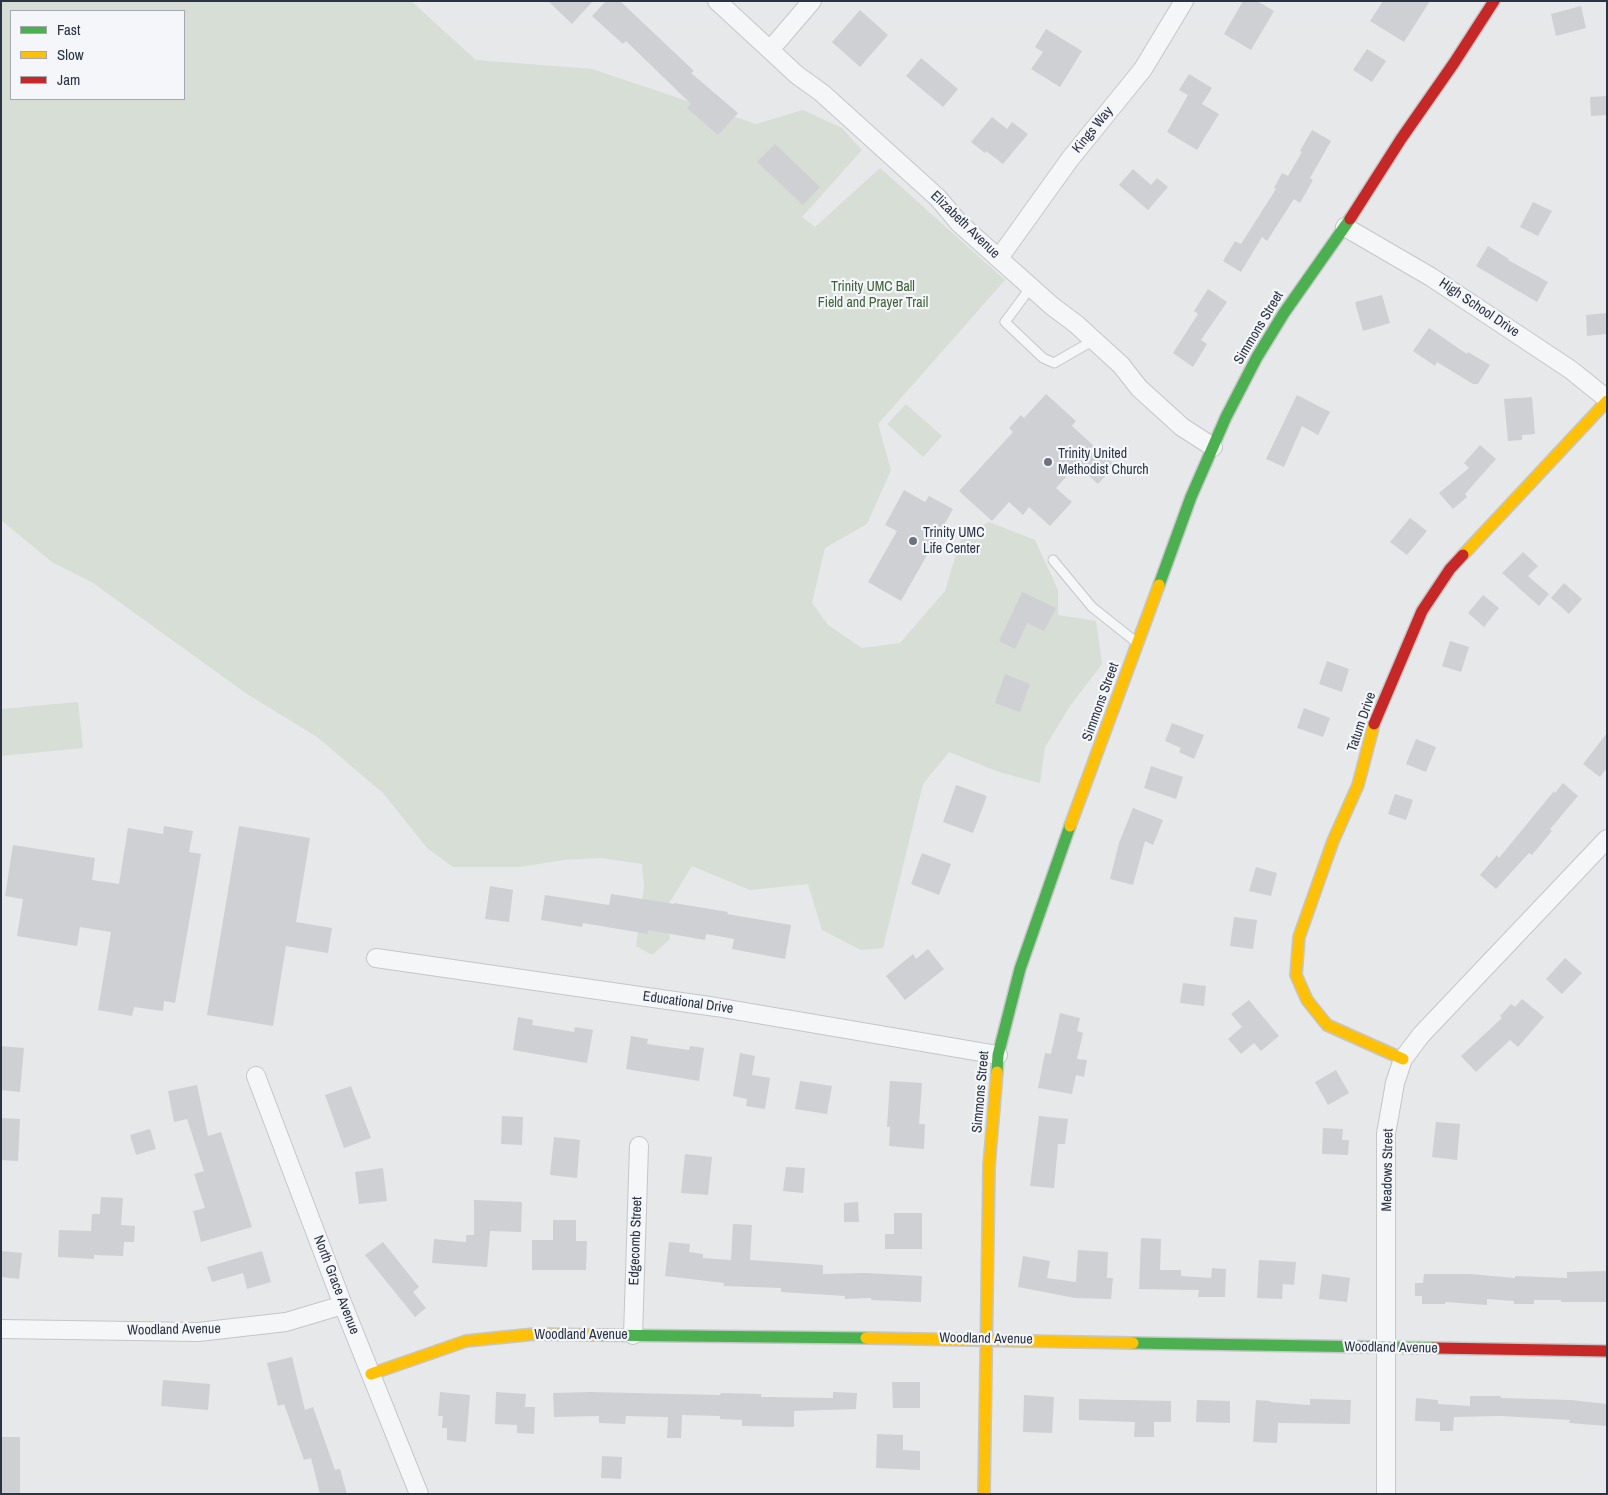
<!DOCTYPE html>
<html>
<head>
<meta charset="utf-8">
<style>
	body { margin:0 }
	#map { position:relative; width:1608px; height:1495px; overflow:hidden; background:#e6e8ea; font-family:"Archivo Narrow",sans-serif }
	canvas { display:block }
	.frame { position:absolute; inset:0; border:2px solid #2b3445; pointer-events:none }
	.legend { position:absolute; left:10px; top:10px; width:175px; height:90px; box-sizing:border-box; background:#f4f6f9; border:1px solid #a4a8b1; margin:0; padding:6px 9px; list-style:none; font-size:15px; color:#2b3445 }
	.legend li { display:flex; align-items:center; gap:10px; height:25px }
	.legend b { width:25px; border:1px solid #a4a8b1 }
</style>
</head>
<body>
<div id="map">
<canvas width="1608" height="1495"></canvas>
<div class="frame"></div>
<ul class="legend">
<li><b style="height:6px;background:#4caf50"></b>Fast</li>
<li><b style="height:6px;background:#ffc107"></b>Slow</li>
<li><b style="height:6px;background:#c62828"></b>Jam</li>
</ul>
</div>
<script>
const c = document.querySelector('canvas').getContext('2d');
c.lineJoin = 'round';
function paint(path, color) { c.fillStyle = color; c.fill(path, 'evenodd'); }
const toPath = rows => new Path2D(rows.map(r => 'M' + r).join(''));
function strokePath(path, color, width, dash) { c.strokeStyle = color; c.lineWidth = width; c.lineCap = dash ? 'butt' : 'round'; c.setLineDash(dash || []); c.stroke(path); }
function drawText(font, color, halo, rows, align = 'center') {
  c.font = font + ' "Archivo Narrow",sans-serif'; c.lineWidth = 4.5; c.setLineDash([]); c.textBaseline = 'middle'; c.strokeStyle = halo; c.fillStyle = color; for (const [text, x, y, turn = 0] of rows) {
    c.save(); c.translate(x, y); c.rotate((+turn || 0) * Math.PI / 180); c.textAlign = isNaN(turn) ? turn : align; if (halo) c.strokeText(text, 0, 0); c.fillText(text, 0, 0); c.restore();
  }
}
const green = toPath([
	[1,1,411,1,476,60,592,69,756,124,803,110,842,128,862,150,802,217,815,227,880,168,1005,280,878,424,891,470,867,524,825,548,812,603,828,625,862,648,900,643,945,591,962,535,989,522,1035,540,1058,590,1058,615,1096,621,1102,664,1070,706,1045,747,1040,783,999,772,949,752,923,784,883,948,861,950,822,930,808,884,750,890,692,866,668,905,670,939,652,955,636,946,644,887,642,864,601,858,563,860,520,867,453,867,427,848,383,793,317,737,247,694,93,583,52,562,1,520],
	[11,11,184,11,184,99,11,99],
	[906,404,942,436,923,457,887,424],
	[78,702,83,748,1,756,1,709]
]);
const building = toPath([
	[548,1,593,1,572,24],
	[606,1,620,1,694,71,691,73,738,113,718,135,687,108,691,104,626,41,623,44,592,16],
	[1243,1,1257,1,1274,11,1251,50,1224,34],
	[1383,1,1430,1,1404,42,1370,21],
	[1581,6,1586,28,1556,36,1551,14],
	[860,10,888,35,860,67,832,42],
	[1046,29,1082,51,1060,87,1031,69,1043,52,1035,47],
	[1367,49,1386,61,1372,82,1353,70],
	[921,58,958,89,943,107,906,76],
	[1189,74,1212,88,1202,104,1219,114,1197,150,1167,132,1188,95,1179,90],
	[1606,96,1607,115,1591,116,1590,97],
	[992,117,1007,129,1012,122,1028,134,1003,164,986,151,985,153,971,142],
	[1312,130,1331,141,1310,178,1313,180,1300,203,1294,199,1267,241,1262,237,1241,272,1223,261,1235,241,1241,244,1276,189,1274,188,1282,173,1288,176,1302,152,1300,151],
	[775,144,820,187,803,205,757,162],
	[1133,169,1151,185,1157,178,1168,187,1148,210,1119,185],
	[1533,202,1552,211,1538,236,1520,227],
	[1488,246,1509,259,1508,260,1548,282,1537,302,1476,266],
	[1208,289,1227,302,1201,340,1207,344,1193,367,1173,353,1198,314,1194,311],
	[1382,295,1390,323,1363,331,1355,302],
	[1607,313,1607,334,1587,336,1586,315],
	[1429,328,1467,354,1468,352,1490,365,1478,384,1473,384,1437,362,1435,366,1413,351],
	[1046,394,1076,421,1072,426,1115,465,1098,484,1077,465,1056,488,1072,502,1050,526,1029,507,1023,515,1009,502,992,521,959,491,1013,432,1009,428,1021,415,1024,418],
	[1297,395,1330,412,1318,435,1302,426,1284,467,1266,459],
	[1532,397,1535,434,1522,435,1522,440,1508,441,1504,399],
	[1480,445,1496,459,1465,494,1467,497,1453,509,1439,493,1469,468,1464,463],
	[904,490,925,502,929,496,953,509,901,601,868,582,897,531,885,525],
	[1410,518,1427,531,1407,555,1390,542],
	[1523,552,1538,566,1528,576,1549,594,1539,606,1502,573],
	[1564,583,1582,599,1569,614,1551,598],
	[1022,592,1056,608,1044,631,1027,623,1015,649,999,641],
	[1483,595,1499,608,1484,627,1468,613],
	[1450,641,1469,647,1461,672,1442,666],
	[1327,661,1349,669,1342,692,1319,684],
	[1005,674,1030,684,1020,712,995,703],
	[1304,708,1330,718,1323,737,1297,728],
	[1172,723,1204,735,1194,759,1179,752,1181,748,1165,741],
	[1607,733,1607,768,1600,777,1583,764],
	[1416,739,1436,747,1426,772,1406,764],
	[1151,766,1183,777,1176,799,1144,788],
	[1563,783,1578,796,1550,829,1552,831,1532,855,1529,853,1496,889,1480,875,1497,855,1499,858,1554,791,1555,793],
	[956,785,987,796,973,833,943,822],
	[1395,794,1413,800,1406,820,1388,814],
	[1133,808,1163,820,1153,845,1145,841,1133,885,1110,879,1119,843],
	[164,826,193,831,189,852,201,854,175,1003,164,1001,163,1011,134,1007,132,1016,98,1010,111,932,80,927,77,946,17,936,23,899,5,896,13,845,95,858,92,880,119,884,128,828,163,834],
	[239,826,310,838,296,922,332,928,328,953,286,946,273,1026,207,1015],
	[922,853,951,864,939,895,911,884],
	[1256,867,1277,873,1271,896,1249,891],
	[490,886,513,890,509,922,485,919],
	[611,894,674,904,674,903,728,912,727,914,791,925,785,959,732,949,734,939,706,934,705,940,648,930,648,934,583,923,582,927,541,920,545,895,609,905],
	[1234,917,1257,920,1253,949,1230,946],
	[928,949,944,969,905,1000,886,976,913,954,916,959],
	[1565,958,1582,973,1562,994,1546,979],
	[1183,983,1206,986,1204,1006,1180,1003],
	[1522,999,1544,1017,1518,1047,1510,1040,1476,1072,1461,1056,1502,1018,1500,1016,1511,1004,1515,1007],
	[1249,1000,1279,1036,1261,1051,1254,1043,1241,1054,1228,1039,1242,1027,1231,1014],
	[1060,1013,1080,1018,1077,1031,1083,1033,1077,1059,1087,1060,1084,1077,1076,1075,1072,1094,1038,1088,1045,1053,1051,1054],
	[518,1017,533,1020,532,1025,574,1032,575,1027,593,1030,587,1063,513,1050],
	[631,1036,648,1039,647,1044,689,1050,690,1046,704,1048,699,1081,626,1069],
	[1,1046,24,1048,20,1092,1,1090],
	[740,1053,755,1056,752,1075,770,1078,765,1109,746,1106,747,1099,733,1096],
	[1336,1070,1349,1093,1328,1105,1315,1082],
	[800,1081,832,1086,827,1114,795,1109],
	[890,1081,922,1083,919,1124,925,1124,924,1149,889,1146,890,1127,887,1127],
	[197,1085,208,1136,221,1132,252,1227,201,1242,193,1211,205,1208,194,1174,204,1171,187,1119,174,1122,168,1091],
	[351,1086,371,1138,344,1148,325,1095],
	[502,1116,523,1117,522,1145,501,1144],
	[1039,1116,1068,1119,1065,1144,1058,1144,1054,1188,1030,1186],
	[1,1118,20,1119,18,1161,1,1160],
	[1436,1122,1460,1124,1457,1160,1432,1157],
	[1323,1128,1343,1129,1342,1140,1349,1140,1348,1155,1322,1154],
	[150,1129,156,1149,136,1155,130,1135],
	[554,1137,580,1140,577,1178,550,1175],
	[685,1154,712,1157,708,1195,681,1193],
	[786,1167,805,1168,803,1193,783,1191],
	[383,1168,387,1201,359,1204,355,1172],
	[101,1197,123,1198,121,1225,135,1226,134,1242,124,1242,123,1256,94,1255,94,1259,58,1257,59,1230,91,1231,92,1214,100,1214],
	[474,1200,522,1202,521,1232,490,1231,487,1267,432,1263,434,1239,466,1242,466,1235,474,1235],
	[858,1202,859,1222,844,1222,844,1203],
	[894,1213,922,1213,922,1249,885,1249,885,1234,894,1234],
	[553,1220,576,1220,576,1241,587,1241,586,1270,532,1270,532,1240,553,1240],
	[733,1224,752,1225,750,1260,823,1265,823,1274,865,1273,922,1276,921,1302,871,1300,871,1298,845,1299,845,1296,781,1292,781,1288,724,1286,724,1283,665,1276,669,1242,690,1244,689,1252,703,1254,703,1258,731,1260],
	[1141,1238,1161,1239,1160,1270,1181,1270,1181,1276,1211,1278,1212,1268,1226,1269,1225,1297,1198,1297,1199,1290,1139,1289],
	[383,1242,419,1287,413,1292,426,1308,415,1317,365,1255],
	[1078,1250,1108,1252,1107,1278,1113,1278,1111,1299,1075,1298,1018,1287,1023,1256,1050,1261,1047,1278,1076,1282],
	[1,1251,22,1253,19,1279,1,1277],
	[262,1251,271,1282,247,1289,243,1273,212,1282,207,1267],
	[1259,1260,1296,1262,1294,1285,1283,1284,1282,1299,1257,1298],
	[1607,1271,1607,1302,1561,1302,1561,1300,1534,1300,1534,1304,1514,1304,1514,1301,1487,1299,1487,1305,1445,1302,1445,1304,1422,1304,1422,1296,1415,1296,1415,1283,1423,1283,1424,1274,1470,1274,1515,1278,1515,1276,1567,1278,1567,1272],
	[1322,1274,1350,1278,1347,1302,1319,1299],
	[292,1357,305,1410,313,1407,335,1470,340,1469,347,1494,320,1494,311,1458,304,1460,284,1404,278,1406,267,1363],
	[163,1380,210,1384,208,1410,161,1406],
	[892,1382,920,1382,920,1408,893,1408],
	[440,1392,470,1395,466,1442,447,1440,447,1428,442,1428,443,1416,438,1416],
	[496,1392,526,1394,525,1407,535,1407,534,1434,517,1433,517,1425,495,1424],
	[590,1392,720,1395,721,1393,761,1394,761,1397,833,1398,833,1392,857,1393,856,1409,794,1411,794,1427,742,1426,742,1420,720,1419,720,1416,682,1415,681,1438,667,1438,668,1417,626,1416,625,1424,599,1423,599,1416,554,1417,553,1393],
	[1024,1395,1054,1397,1052,1433,1023,1432],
	[1470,1396,1501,1396,1501,1398,1571,1400,1607,1404,1607,1426,1569,1423,1570,1420,1501,1416,1454,1417,1453,1431,1440,1431,1440,1422,1415,1421,1416,1398,1438,1400,1438,1404,1470,1406],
	[1079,1399,1171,1401,1171,1422,1154,1422,1154,1437,1134,1437,1135,1422,1079,1420],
	[1310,1399,1351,1400,1350,1424,1278,1423,1277,1443,1253,1442,1256,1400,1270,1401,1270,1402,1310,1405],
	[1197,1400,1230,1401,1230,1423,1196,1422],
	[877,1434,903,1435,903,1450,920,1451,920,1470,876,1468],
	[1,1437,20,1437,20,1494,1,1494],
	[602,1456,622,1457,621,1479,601,1478]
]);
const lane = toPath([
	[1031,287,1005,322,1043,358,1054,363,1094,340],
	[1053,560,1092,607,1136,642]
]);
const street = toPath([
	[717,1,797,75,822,93,938,198,959,223,1052,306,1076,324,1121,365,1139,388,1182,427,1213,447],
	[770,50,812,1],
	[1345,227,1431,277,1571,370,1607,399],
	[999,258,1070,159,1143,69,1184,1],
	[376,958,716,1007,998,1055],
	[256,1076,343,1305,419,1494],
	[1,1329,198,1332,286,1322,343,1305],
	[633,1335,639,1146],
	[1386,1494,1386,1134,1395,1083,1403,1059,1421,1035,1607,839]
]);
const fast = toPath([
	[1159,585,1191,497,1226,417,1257,357,1284,313,1350,219],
	[997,1072,998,1055,1020,969,1070,826],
	[595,1335,866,1338],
	[1133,1343,1434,1348]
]);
const slow = toPath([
	[1463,555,1607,401],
	[1374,724,1358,785,1333,841,1299,937,1296,975,1307,1000,1327,1025,1403,1059],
	[1070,826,1159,585],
	[866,1338,1133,1343],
	[371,1374,466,1341,535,1334,595,1335],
	[984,1494,989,1166,997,1072]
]);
const jam = toPath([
	[1350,219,1401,139,1454,63,1494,1],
	[1374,724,1422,611,1450,569,1463,555],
	[1434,1348,1607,1351]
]);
const markers = [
	[1048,462,5,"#6c737f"],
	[913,541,5,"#6c737f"]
];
const streetNames = [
	["Kings Way",1093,130,-51],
	["Elizabeth Avenue",965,225,44],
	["High School Drive",1479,308,34],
	["Simmons Street",1259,328,-59],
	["Simmons Street",1101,702,-70],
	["Tatum Drive",1362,722,-71],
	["Educational Drive",688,1003,8],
	["Simmons Street",981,1092,-85],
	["Meadows Street",1388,1170,-89],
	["Edgecomb Street",636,1241,-88],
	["North Grace Avenue",336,1285,69],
	["Woodland Avenue",174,1330,-1],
	["Woodland Avenue",581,1335],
	["Woodland Avenue",986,1339,1],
	["Woodland Avenue",1391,1348,1]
];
const parkNames = [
	["Trinity UMC Ball",873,287],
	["Field and Prayer Trail",873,303]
];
const poiNames = [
	["Trinity United",1058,454],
	["Methodist Church",1058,470],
	["Trinity UMC",923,533],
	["Life Center",923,549]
];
paint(green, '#d6ded6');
paint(building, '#ced0d3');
strokePath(lane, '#c4c6c8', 11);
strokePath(street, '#c4c6c8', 20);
strokePath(fast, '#c4c6c8', 14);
strokePath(slow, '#c4c6c8', 14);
strokePath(jam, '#c4c6c8', 14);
strokePath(lane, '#f5f6f7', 9);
strokePath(street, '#f5f6f7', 18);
strokePath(fast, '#4caf50', 11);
strokePath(slow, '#ffc107', 11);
strokePath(jam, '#c62828', 11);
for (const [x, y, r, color] of markers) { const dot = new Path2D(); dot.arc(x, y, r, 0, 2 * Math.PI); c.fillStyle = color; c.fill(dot); strokePath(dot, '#f4f6f9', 2); }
drawText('14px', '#2b3445', '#f4f6f9', streetNames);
drawText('14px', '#3f6138', '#f4f6f9', parkNames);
drawText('14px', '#2b3445', '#f4f6f9', poiNames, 'left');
</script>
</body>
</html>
